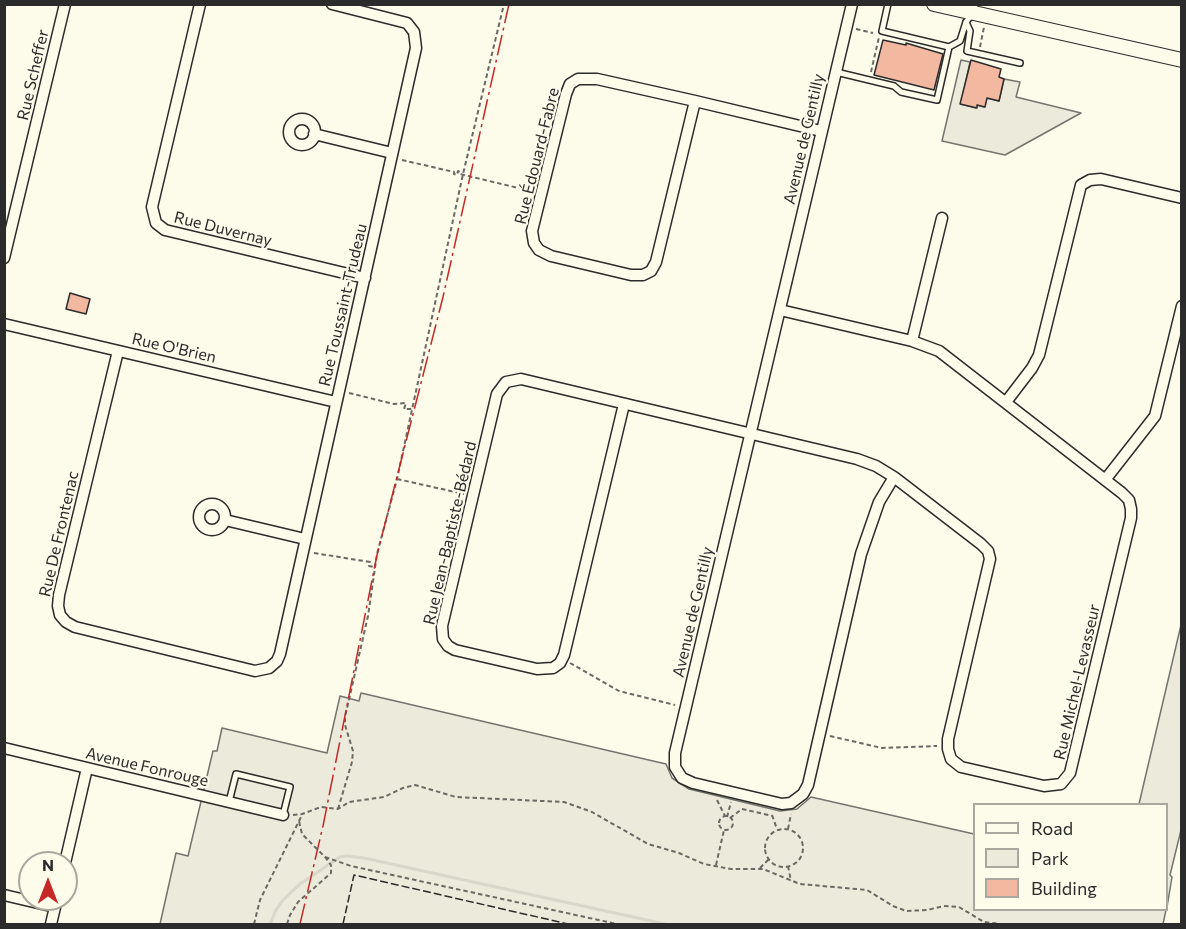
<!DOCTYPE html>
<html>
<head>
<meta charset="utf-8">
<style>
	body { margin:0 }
	#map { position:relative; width:1186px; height:929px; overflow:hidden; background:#fdfbea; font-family:Commissioner,sans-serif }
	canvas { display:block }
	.frame { position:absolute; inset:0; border:6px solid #2b2b2b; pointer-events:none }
	.legend { position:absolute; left:973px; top:803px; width:195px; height:108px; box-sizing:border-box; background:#fdfbea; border:2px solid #a9a89e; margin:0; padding:8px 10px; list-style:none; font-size:18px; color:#2b2b2b }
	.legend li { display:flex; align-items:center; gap:12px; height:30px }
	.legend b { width:30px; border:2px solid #a9a89e }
	.north { position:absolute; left:18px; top:851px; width:60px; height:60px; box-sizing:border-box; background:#fdfbea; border:2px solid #a9a89e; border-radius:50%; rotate:0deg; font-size:16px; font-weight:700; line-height:24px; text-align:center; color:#2b2b2b }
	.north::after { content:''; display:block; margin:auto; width:21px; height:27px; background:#c62828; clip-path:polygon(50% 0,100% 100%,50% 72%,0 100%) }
</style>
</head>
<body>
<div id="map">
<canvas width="1186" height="929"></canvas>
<div class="frame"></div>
<ul class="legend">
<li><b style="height:8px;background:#fdfbea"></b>Road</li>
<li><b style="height:16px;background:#ecebdb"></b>Park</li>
<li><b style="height:16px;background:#f2b8a0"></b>Building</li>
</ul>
<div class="north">N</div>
</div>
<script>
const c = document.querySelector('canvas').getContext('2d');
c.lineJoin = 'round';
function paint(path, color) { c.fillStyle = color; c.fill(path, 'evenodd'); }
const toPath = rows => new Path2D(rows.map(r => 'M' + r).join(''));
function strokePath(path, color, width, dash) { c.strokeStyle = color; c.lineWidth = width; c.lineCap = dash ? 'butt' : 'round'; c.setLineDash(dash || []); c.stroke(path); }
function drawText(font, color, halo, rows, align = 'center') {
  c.font = font + ' Commissioner,sans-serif'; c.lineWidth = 4.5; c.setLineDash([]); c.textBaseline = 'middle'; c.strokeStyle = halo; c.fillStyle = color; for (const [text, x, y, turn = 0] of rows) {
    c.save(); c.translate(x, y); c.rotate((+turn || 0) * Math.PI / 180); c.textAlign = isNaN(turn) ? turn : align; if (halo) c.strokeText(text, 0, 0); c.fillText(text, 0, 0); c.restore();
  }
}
const green = toPath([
	[961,60,970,62,961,104,976,108,977,105,984,107,987,98,999,101,1004,79,1020,82,1016,97,1081,113,1005,155,942,141,961,60],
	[1181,625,1182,826,1170,875,1172,877,1167,907,1166,804,1139,804,1181,625],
	[361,693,666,764,672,778,689,789,780,811,797,809,811,797,974,834,974,910,1166,910,1163,924,160,924,176,853,188,856,213,751,217,751,222,728,327,753,340,696,359,701,361,693]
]);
const stream = toPath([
	[270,924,276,910,283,900,300,884,340,857,347,856,364,858,665,924]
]);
const building = toPath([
	[883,40,906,45,906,43,943,54,934,90,874,75,883,40],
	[971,60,1001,69,999,77,1004,79,999,101,987,98,985,107,977,105,977,108,960,104,971,60],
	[70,293,90,299,86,314,66,309,70,293]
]);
const path = toPath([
	[856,29,873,33],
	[980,47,984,27],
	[871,72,879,37],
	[402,160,454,172,454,174,457,175,458,171,460,172,460,174,531,191],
	[349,393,394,404,406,403,404,409,412,409],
	[397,479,464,494],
	[314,553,370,562,369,566,374,567],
	[570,663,619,691,675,705],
	[830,736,882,748,937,746],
	[717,800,725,816],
	[338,809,352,762,353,751,345,725,345,717,368,616,377,554,397,479,463,174,504,4],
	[293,815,302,814,321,807,338,809,349,802,384,797,403,788,415,785,456,797,564,802,592,812,648,844,679,853,704,864,731,869,763,869,800,884,867,890,893,906,906,911,927,910,944,906,959,907,984,922,1000,924],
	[772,815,777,829],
	'719 823a7 7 0 1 1 14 0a7 7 0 1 1-14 0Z',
	[727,817,731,802],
	[730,818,742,809,773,816],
	'765 848a19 19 0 1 1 38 0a19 19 0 1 1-38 0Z',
	[788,829,791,814],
	[325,857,351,866,617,924],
	[716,865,724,830],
	[788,866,791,881],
	[760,868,769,859],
	[254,924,260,900,302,815],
	[287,924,290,915,298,902,331,873,331,865,325,857,302,834,299,821]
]);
const lane = toPath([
	[888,4,882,31,949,47],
	[966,22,970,31,967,51,1020,63],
	[836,72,894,86,901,92,937,100,949,47,960,41,966,22,973,13,975,4],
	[229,802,236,774,290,787,283,815]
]);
const street = toPath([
	[200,4,152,207,156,223,165,230,365,278],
	[852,4,675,753,675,767,682,778,693,783,782,804,791,803,803,794,808,785,861,554,879,502,894,477],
	[695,101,656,262,651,271,643,275,631,275,551,256,539,250,534,243,532,231,566,94,570,84,578,79,597,79,695,101,821,131],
	'289 132a13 13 0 1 1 26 0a13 13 0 1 1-26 0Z',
	[314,134,392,153],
	[4,258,65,4],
	[4,324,336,402],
	[912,341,942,218],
	[118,351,59,595,58,606,60,615,66,622,75,627,255,671,269,668,277,661,280,654,416,48,414,32,407,23,332,4],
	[1006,402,1032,368,1039,355,1081,185,1090,180,1101,179,1182,198],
	[624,404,564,655,560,663,553,668,537,669,455,650,448,646,443,639,442,626,497,394,506,382,521,379,857,459,876,466,894,477,981,544,988,551,990,559,948,739,948,749,951,759,961,767,1044,786,1061,784,1070,773,1131,518,1131,509,1129,500,1122,493,939,351,912,341,780,310],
	[1105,480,1155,416,1182,306],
	'199 517a13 13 0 1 1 26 0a13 13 0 1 1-26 0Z',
	[225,520,305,539],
	[4,748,283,815],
	[65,863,87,768],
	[4,895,55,907],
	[51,924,57,899]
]);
const secondary = toPath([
	[934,4,1182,60]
]);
const fence = toPath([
	[343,924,354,875,568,924]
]);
const power = toPath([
	[300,924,323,826,377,555,443,297,509,4]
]);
const streetNames = [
	["Rue Scheffer",33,75,-77],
	["Avenue de Gentilly",804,139,-77],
	["Rue Édouard-Fabre",537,156,-76],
	["Rue Duvernay",223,229,14],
	["Rue Toussaint-Trudeau",343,305,-77],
	["Rue O'Brien",174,348,13],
	["Rue Jean-Baptiste-Bédard",450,533,-77],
	["Rue De Frontenac",59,534,-77],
	["Avenue de Gentilly",693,612,-77],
	["Rue Michel-Levasseur",1077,682,-77],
	["Avenue Fonrouge",147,767,13]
];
paint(green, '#ecebdb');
strokePath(green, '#74746e', 1.5);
strokePath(stream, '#d8d7c9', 3);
paint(building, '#f2b8a0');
strokePath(building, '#2b2b2b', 1.5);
strokePath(lane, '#2b2b2b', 8);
strokePath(street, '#2b2b2b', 13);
strokePath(secondary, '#2b2b2b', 16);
strokePath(path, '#6a6964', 2, [4.5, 3]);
strokePath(lane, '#fdfbea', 5);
strokePath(street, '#fdfbea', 10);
strokePath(secondary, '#fdfbea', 14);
strokePath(fence, '#2b2b2b', 1.5, [8, 3]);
strokePath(power, '#c62828', 1.5, [21, 4.5, 3, 4.5]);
drawText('16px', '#2b2b2b', '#fdfbea', streetNames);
</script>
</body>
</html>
